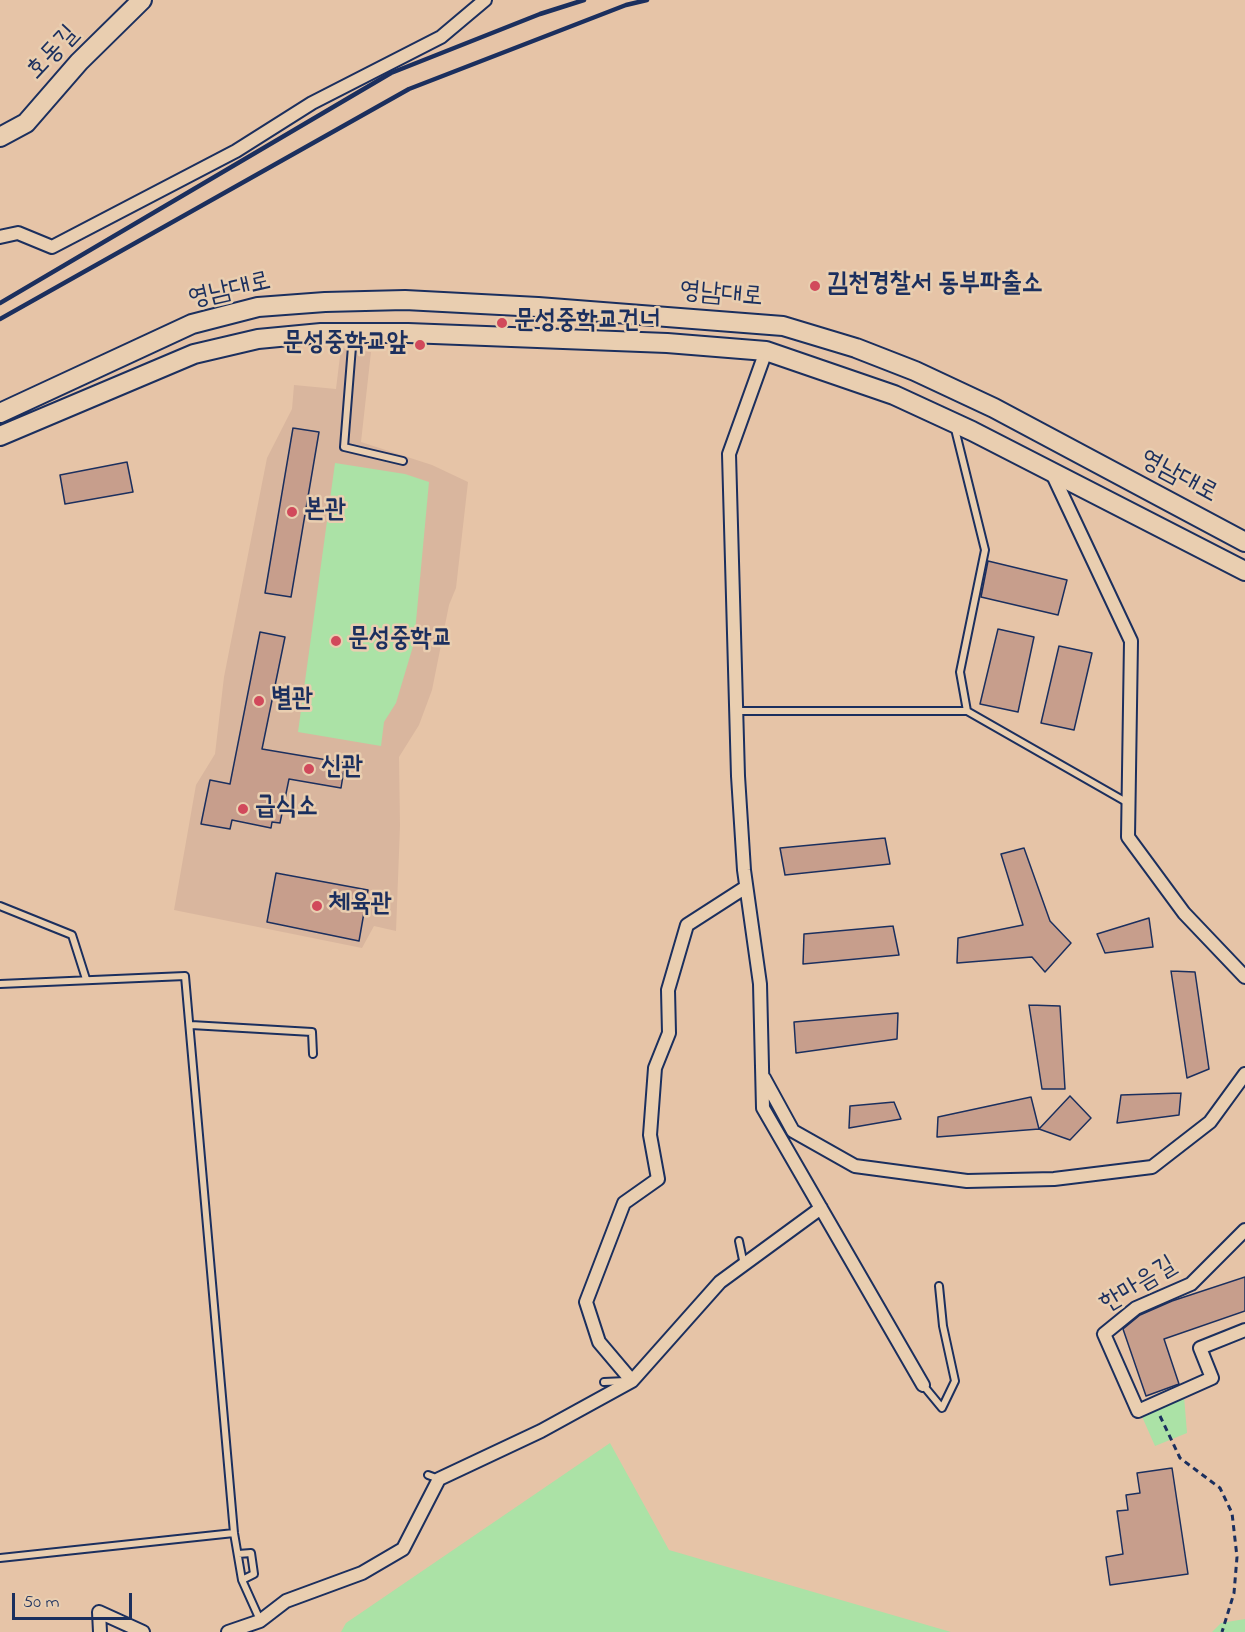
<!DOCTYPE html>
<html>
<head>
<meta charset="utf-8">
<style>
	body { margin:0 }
	#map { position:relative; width:1245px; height:1632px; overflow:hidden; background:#e6c4a7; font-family:"Indie Flower",sans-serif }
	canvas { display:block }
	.scale { position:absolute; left:12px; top:1593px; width:120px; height:27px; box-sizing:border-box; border:3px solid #1b2f5e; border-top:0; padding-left:8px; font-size:18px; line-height:21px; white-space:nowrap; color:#1b2f5e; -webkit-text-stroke:4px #e9ceb0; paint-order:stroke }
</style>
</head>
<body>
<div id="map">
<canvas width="1245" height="1632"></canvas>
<div class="scale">50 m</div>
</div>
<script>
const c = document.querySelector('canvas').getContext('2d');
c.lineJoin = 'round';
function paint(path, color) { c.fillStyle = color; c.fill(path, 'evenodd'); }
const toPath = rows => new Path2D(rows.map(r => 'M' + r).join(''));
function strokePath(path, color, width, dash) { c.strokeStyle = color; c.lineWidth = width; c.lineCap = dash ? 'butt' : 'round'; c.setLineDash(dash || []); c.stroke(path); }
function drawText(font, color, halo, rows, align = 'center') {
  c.font = font + ' "Indie Flower","Poor Story",sans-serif'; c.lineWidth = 5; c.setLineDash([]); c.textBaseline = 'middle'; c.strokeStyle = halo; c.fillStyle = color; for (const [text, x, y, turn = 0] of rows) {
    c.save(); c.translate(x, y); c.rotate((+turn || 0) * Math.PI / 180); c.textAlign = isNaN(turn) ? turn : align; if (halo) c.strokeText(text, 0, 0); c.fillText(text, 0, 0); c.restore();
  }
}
const built = toPath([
	[341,348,371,352,361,442,432,465,468,482,456,588,449,605,432,690,419,725,399,757,400,826,396,931,374,926,362,948,174,910,196,785,215,754,224,677,267,458,292,409,294,385,336,389]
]);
const green = toPath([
	[335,463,405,474,429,482,414,643,396,703,384,722,381,746,298,732],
	[1184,1396,1187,1433,1155,1446,1140,1412],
	[610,1443,669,1550,951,1632,341,1632,346,1623],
	[1245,1619,1245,1632,1212,1632,1221,1623]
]);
const building = toPath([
	[293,428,319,432,291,597,265,593,293,428],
	[127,462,133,492,65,504,60,475,127,462],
	[988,561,1067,580,1058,615,981,597,988,561],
	[998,629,1034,637,1018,712,980,704,998,629],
	[260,632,285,637,262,749,345,763,341,788,289,779,280,823,272,822,271,828,232,820,230,829,201,824,210,780,230,784,260,632],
	[1059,646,1092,653,1074,730,1041,723,1059,646],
	[885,838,890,864,785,875,780,848,885,838],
	[1024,848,1050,921,1071,943,1045,972,1032,957,957,963,958,938,1023,925,1001,854,1024,848],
	[276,873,368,890,359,941,267,922,276,873],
	[1149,918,1153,947,1105,953,1097,934,1149,918],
	[893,926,899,955,803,964,804,934,893,926],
	[1171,971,1195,972,1209,1069,1187,1078,1171,971],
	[1029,1005,1060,1006,1065,1089,1042,1089,1029,1005],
	[898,1013,897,1039,796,1053,794,1022,898,1013],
	[1181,1093,1179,1115,1117,1123,1121,1095,1181,1093],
	[1070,1096,1091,1118,1070,1140,1039,1129,1070,1096],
	[1031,1097,1039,1129,937,1137,938,1117,1031,1097],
	[894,1102,901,1119,849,1128,850,1106,894,1102],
	[1245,1277,1245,1311,1164,1339,1179,1384,1146,1396,1123,1329,1140,1315,1172,1301,1245,1277],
	[1172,1468,1188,1574,1110,1585,1106,1557,1123,1554,1117,1511,1128,1510,1126,1495,1140,1493,1137,1473,1172,1468]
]);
const path = toPath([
	[1160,1416,1180,1458,1220,1488,1232,1513,1237,1557,1234,1593,1222,1632]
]);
const lane = toPath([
	[353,334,344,447,403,461],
	[954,425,985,550,960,672,967,711],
	[737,711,967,711,1128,803],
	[0,906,72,935,86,979],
	[0,984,185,976,234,1533,242,1580,260,1620],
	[191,1025,312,1032,313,1054],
	[739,1241,744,1265],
	[604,1382,626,1381],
	[923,1385,942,1408,955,1381,943,1326,939,1286],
	[428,1475,439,1479],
	[238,1554,251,1553,254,1574,242,1580],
	[0,1558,234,1533]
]);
const street = toPath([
	[0,237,18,233,52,247,236,151,312,103,441,37,485,0],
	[766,351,729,454,738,776,744,870,760,984,763,1108,923,1385],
	[1051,471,1131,641,1128,837,1184,913,1245,977],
	[764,1078,793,1131,855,1166,967,1181,1054,1179,1152,1167,1210,1122,1245,1074],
	[1245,1230,1191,1284,1136,1308,1104,1334,1138,1411,1212,1378,1200,1348,1245,1330],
	[632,1381,599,1342,586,1302,624,1203,658,1179,650,1135,655,1068,669,1033,668,990,687,925,746,887],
	[100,1632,99,1612,143,1632],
	[228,1632,260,1621,286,1601,362,1573,403,1549,439,1479,541,1431,632,1381,720,1282,821,1208]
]);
const secondary = toPath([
	[0,137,26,123,79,62,142,0],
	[0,413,192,324,258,307,325,302,405,300,538,307,783,326,856,348,915,371,994,408,1245,542],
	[0,436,194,354,258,339,321,333,408,333,667,343,766,351,894,395,972,431,1245,571]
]);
const rail = toPath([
	[0,303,391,73,540,14,584,0],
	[0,319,409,89,626,5,647,0]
]);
const markers = [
	[815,286,6,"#d1495b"],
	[502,323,6,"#d1495b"],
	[420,345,6,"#d1495b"],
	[292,512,6,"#d1495b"],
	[336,641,6,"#d1495b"],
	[259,701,6,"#d1495b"],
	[309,769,6,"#d1495b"],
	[243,809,6,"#d1495b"],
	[317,906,6,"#d1495b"]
];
const streetNames = [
	["호동길",54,54,-47],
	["영남대로",230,292,-13],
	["영남대로",721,296,5],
	["영남대로",1178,478,28],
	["한마음길",1139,1286,-31]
];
const poiNames = [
	["김천경찰서 동부파출소",827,286],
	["문성중학교건너",514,323],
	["문성중학교앞",408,345,"right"],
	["본관",304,512],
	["문성중학교",348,641],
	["별관",271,701],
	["신관",321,769],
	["급식소",255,809],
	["체육관",329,906]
];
paint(built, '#d9b69e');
paint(green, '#abe2a6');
paint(building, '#c79e8c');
strokePath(building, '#1b2f5e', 1.5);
strokePath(lane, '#1b2f5e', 10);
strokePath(street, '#1b2f5e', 16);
strokePath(secondary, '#1b2f5e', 22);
strokePath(path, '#1b2f5e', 3, [6, 4.5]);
strokePath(lane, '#e9ceb0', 6);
strokePath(street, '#e9ceb0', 12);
strokePath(secondary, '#e9ceb0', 18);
strokePath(rail, '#1b2f5e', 4.5);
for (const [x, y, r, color] of markers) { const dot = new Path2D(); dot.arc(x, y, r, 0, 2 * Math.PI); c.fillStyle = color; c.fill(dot); strokePath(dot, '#e9ceb0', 2); }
drawText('26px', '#1b2f5e', '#e9ceb0', streetNames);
drawText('bold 26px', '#1b2f5e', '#e9ceb0', poiNames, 'left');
</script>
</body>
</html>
